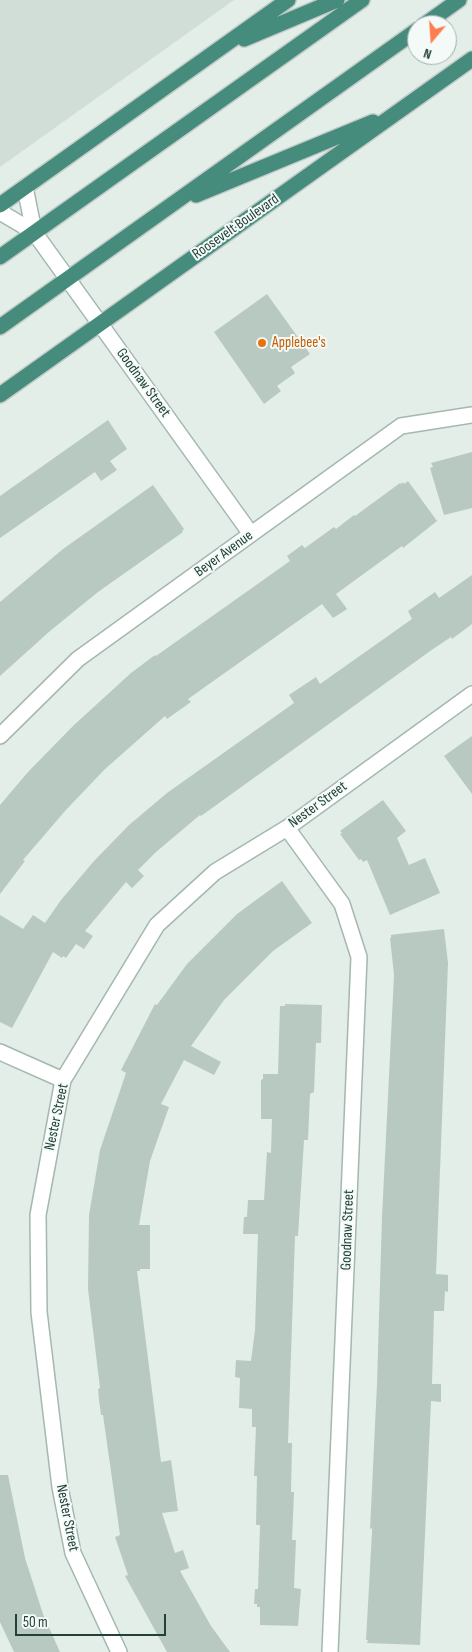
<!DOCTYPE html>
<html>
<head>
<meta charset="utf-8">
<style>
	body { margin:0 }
	#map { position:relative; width:472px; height:1652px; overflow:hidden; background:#e3eee9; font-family:"Sofia Sans Condensed",sans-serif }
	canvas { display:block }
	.north { position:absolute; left:407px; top:15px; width:50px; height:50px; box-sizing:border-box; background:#f4faf7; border:1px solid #a0b0ab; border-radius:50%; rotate:198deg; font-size:14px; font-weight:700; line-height:20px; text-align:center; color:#214139 }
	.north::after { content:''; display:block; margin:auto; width:18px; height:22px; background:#fe7e51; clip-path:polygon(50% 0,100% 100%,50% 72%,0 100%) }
	.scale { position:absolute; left:15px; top:1614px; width:151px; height:22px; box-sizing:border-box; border:2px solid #214139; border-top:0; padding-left:6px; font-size:15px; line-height:18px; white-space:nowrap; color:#214139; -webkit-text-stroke:4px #f4faf7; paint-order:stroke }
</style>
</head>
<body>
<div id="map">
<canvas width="472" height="1652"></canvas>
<div class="north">N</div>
<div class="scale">50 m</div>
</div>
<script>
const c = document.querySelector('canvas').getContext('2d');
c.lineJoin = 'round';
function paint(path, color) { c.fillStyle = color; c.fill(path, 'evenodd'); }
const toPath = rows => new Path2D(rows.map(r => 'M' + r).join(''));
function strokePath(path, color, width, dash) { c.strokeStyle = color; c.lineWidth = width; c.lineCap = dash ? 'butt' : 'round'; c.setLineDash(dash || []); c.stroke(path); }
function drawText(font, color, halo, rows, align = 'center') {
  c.font = font + ' "Sofia Sans Condensed",sans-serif'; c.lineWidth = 4; c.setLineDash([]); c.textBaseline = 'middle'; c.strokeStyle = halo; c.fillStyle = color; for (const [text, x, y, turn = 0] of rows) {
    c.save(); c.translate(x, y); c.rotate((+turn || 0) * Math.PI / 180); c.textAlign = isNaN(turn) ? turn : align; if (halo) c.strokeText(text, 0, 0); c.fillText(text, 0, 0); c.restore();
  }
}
const built = toPath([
	[0,0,234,0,0,167]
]);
const building = toPath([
	[267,294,310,354,291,367,295,373,277,386,281,391,264,404,214,332],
	[108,420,127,449,110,461,117,470,101,481,95,472,0,538,0,496],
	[472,452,472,508,444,515,430,468,433,467,431,463],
	[408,481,437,521,403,548,402,546,336,594,347,609,333,618,322,604,188,699,191,702,167,719,165,716,104,770,65,811,23,860,25,861,0,894,0,805,28,772,74,725,131,673,155,655,156,656,290,561,287,556,302,545,305,548,334,527,336,529,354,515,355,516,400,483,401,484,403,482,404,484],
	[153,485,184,529,182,531,183,532,98,592,50,631,0,676,0,602,63,549],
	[472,575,472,624,452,639,451,637,433,649,201,816,200,815,156,852,138,870,144,876,132,888,126,882,85,931,93,936,84,949,76,944,66,958,63,956,62,958,53,952,12,1028,0,1022,0,915,23,929,33,915,45,923,61,900,94,861,129,825,167,793,294,703,289,695,316,677,320,684,412,619,408,611,435,592,439,598],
	[472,736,472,794,444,756],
	[383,800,406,831,397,838,409,865,425,858,440,893,390,915,367,860,363,862,361,859,359,860,340,834,342,833,340,831],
	[282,881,312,923,273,951,224,1000,191,1046,221,1062,214,1075,184,1060,161,1104,169,1107,150,1161,139,1225,150,1225,150,1269,140,1269,140,1271,137,1271,161,1462,171,1460,178,1511,162,1513,175,1553,183,1550,189,1568,180,1571,211,1626,230,1652,167,1652,125,1576,128,1575,115,1537,120,1535,103,1415,101,1415,99,1400,98,1389,100,1388,88,1289,89,1215,100,1150,126,1073,121,1070,155,1004,157,1005,187,964,237,914],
	[444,929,448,963,436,1274,448,1275,448,1292,445,1291,444,1311,434,1311,432,1384,441,1384,441,1402,431,1401,420,1645,367,1643,368,1640,366,1640,372,1532,372,1528,370,1529,377,1384,382,1217,394,975,390,938,391,938,391,935,398,934],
	[285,1004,322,1005,321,1043,316,1043,314,1092,310,1094,308,1140,304,1140,298,1236,295,1236,288,1443,292,1443,291,1492,294,1492,292,1540,296,1540,294,1588,301,1589,298,1626,260,1625,260,1607,257,1607,257,1604,254,1604,255,1589,258,1589,260,1525,256,1525,257,1476,254,1476,256,1427,252,1427,252,1409,239,1408,240,1378,235,1377,236,1360,251,1361,255,1330,258,1234,243,1234,244,1217,247,1217,248,1200,264,1200,267,1152,271,1153,272,1119,261,1119,261,1080,263,1079,263,1074,278,1074,280,1006,285,1006],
	[0,1475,8,1475,25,1558,43,1614,60,1652,14,1652,0,1622]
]);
const minor = toPath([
	[25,187,34,232],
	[0,212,34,232,251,534],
	[0,736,78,659,401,426,472,415],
	[287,828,342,904,359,957,330,1652],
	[0,1052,63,1080],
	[119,1652,73,1553,60,1487,39,1312,38,1215,63,1080,157,925,215,872,287,828,472,694]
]);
const trunk = toPath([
	[424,25,459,0],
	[244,39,337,0],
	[196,195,373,122],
	[0,205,288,0],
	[0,257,362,0],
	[0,327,417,30],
	[0,395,472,59]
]);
const markers = [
	[262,343,5,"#e8710a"]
];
const streetNames = [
	["Roosevelt Boulevard",236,227,-35],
	["Goodnaw Street",143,383,54],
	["Beyer Avenue",224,554,-36],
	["Nester Street",318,805,-36],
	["Nester Street",57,1117,-78],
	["Goodnaw Street",348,1230,-88],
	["Nester Street",67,1518,79]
];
const foodNames = [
	["Applebee's",272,343]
];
paint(built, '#d1ded8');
paint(building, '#b8c9c2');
strokePath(minor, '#a5b7b1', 18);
strokePath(trunk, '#c1cac8', 18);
strokePath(minor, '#fff', 15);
strokePath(trunk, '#468c7c', 15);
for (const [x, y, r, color] of markers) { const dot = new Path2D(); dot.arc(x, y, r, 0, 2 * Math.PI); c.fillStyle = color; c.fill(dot); strokePath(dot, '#f4faf7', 2); }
drawText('15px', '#214139', '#f4faf7', streetNames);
drawText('15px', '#c56008', '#f4faf7', foodNames, 'left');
</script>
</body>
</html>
